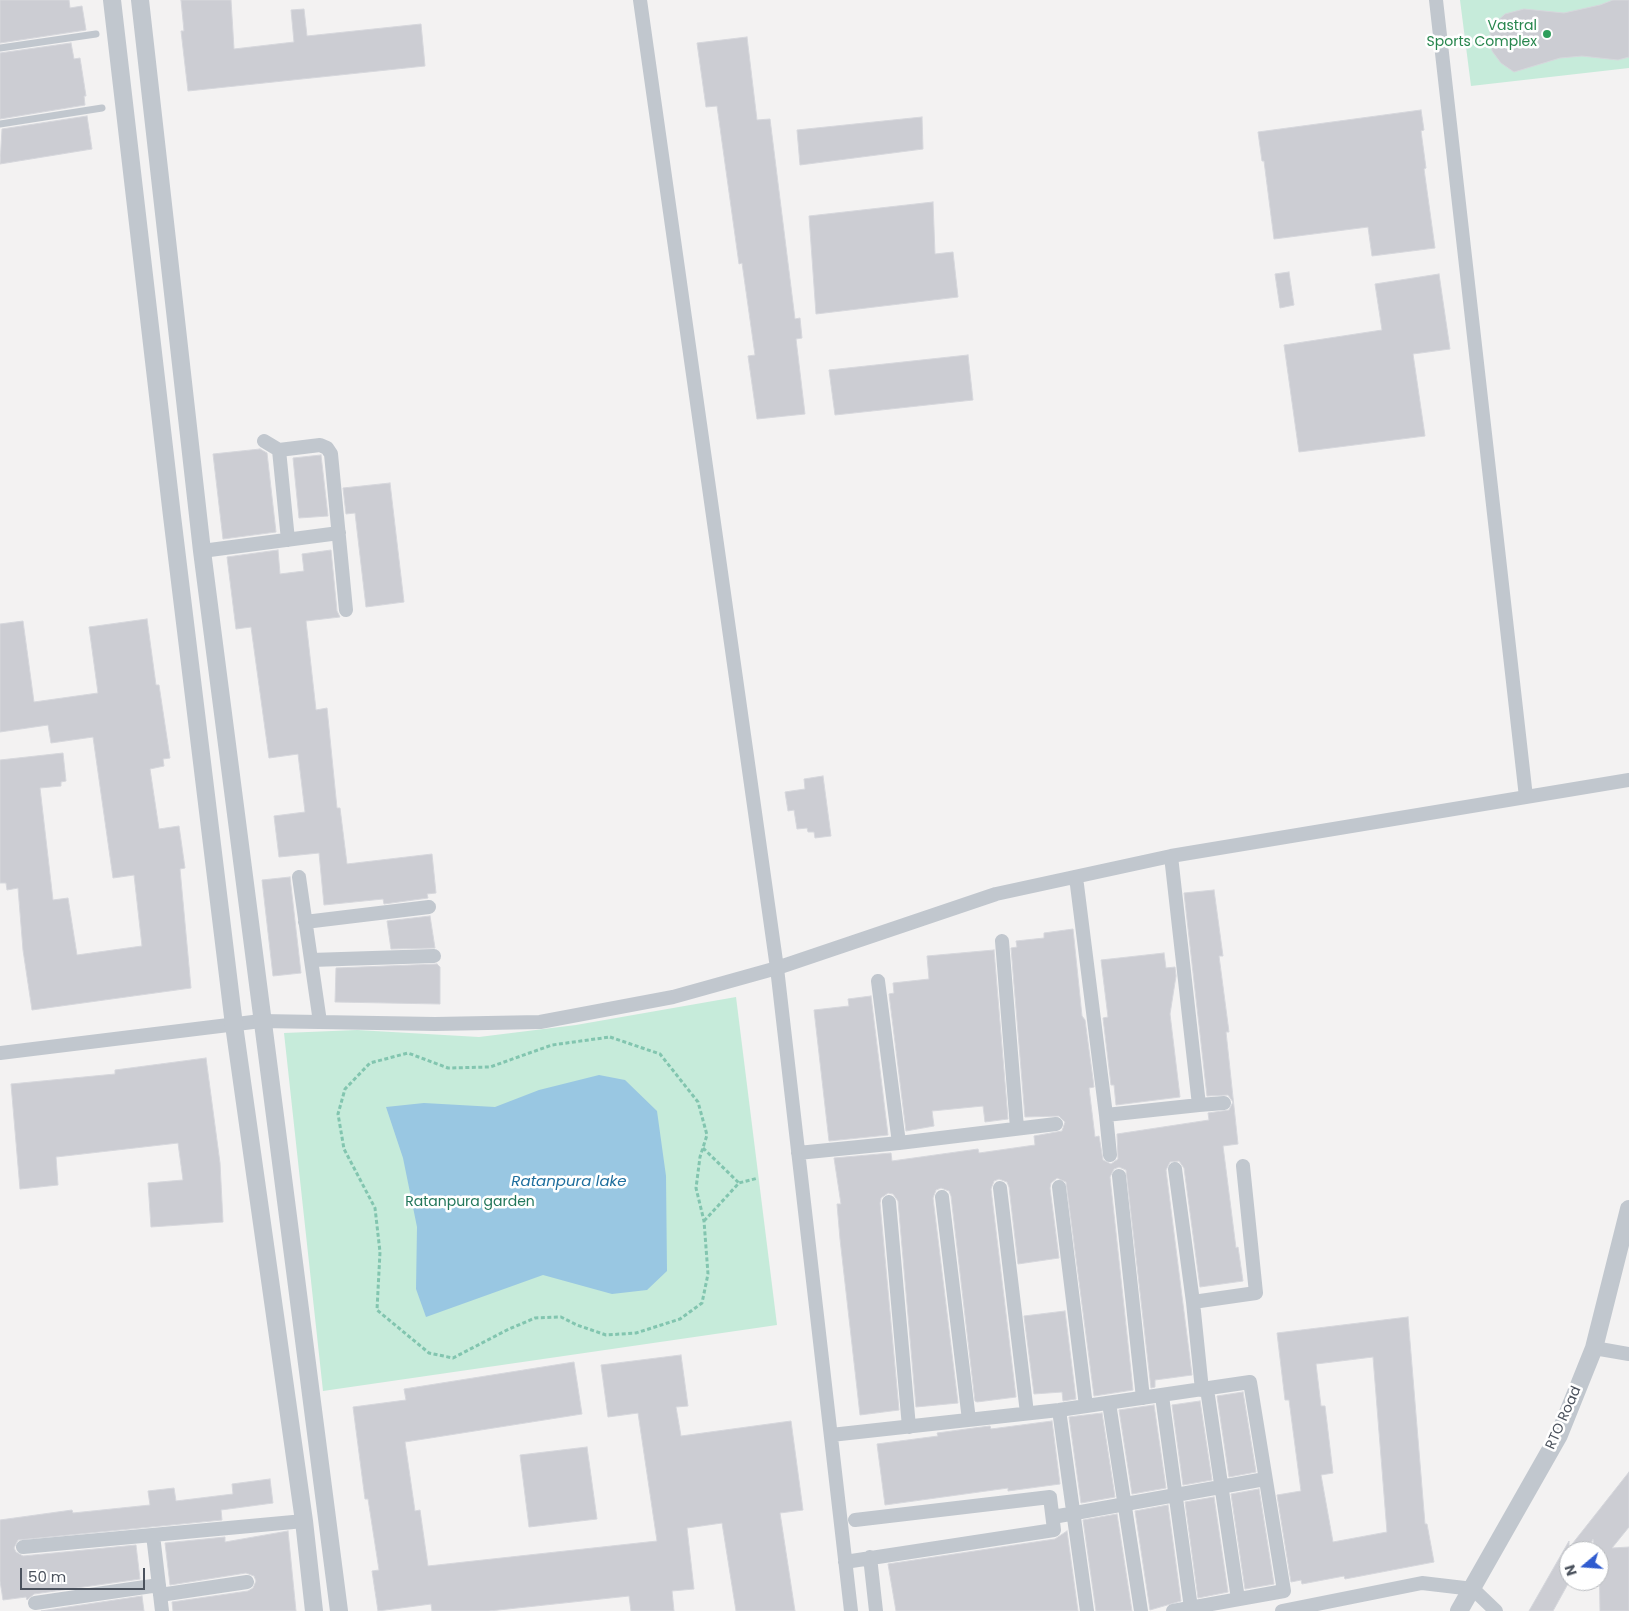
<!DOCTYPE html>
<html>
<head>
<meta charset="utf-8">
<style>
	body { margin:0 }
	#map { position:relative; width:1629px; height:1611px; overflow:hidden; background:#f3f2f2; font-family:Poppins,sans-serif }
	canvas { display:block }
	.north { position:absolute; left:1559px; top:1541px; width:50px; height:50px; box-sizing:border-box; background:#fff; border:1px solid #b7babe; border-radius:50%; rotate:252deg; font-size:14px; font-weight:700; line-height:20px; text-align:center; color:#4b525d }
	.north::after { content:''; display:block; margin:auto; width:18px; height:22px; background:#305ccf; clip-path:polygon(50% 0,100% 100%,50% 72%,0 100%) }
	.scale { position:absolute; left:20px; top:1568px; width:125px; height:22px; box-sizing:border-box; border:2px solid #4b525d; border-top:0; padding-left:6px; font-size:15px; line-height:18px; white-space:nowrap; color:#4b525d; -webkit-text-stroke:4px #fff; paint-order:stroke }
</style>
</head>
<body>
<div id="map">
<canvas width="1629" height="1611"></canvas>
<div class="north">N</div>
<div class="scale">50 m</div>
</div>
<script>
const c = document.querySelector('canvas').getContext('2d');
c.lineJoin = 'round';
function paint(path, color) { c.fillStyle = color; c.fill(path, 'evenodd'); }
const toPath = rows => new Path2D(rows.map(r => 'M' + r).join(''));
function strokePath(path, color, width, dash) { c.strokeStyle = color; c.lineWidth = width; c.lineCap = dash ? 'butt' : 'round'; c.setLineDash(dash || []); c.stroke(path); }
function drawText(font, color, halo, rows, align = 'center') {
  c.font = font + ' Poppins,sans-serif'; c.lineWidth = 5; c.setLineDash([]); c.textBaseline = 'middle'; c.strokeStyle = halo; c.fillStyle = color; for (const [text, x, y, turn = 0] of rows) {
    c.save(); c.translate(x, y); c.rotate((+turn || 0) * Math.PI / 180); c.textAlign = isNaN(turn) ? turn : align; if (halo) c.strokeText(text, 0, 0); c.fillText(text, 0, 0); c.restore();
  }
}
const green = toPath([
	[1460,0,1629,0,1629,68,1471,86],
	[736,997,777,1325,323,1391,284,1033,357,1030,479,1037,576,1025]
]);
const water = toPath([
	[599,1075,625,1080,657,1111,666,1176,667,1271,647,1290,612,1294,543,1275,426,1317,416,1289,417,1227,403,1158,386,1107,424,1103,495,1107,539,1090]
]);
const building = toPath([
	[0,0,69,0,70,8,82,6,86,30,0,43,0,0],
	[181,0,231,0,234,49,294,42,291,10,304,9,307,36,421,24,425,66,188,91,181,31,184,31,181,0],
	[1613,0,1629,0,1629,57,1618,60,1582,56,1560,58,1514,72,1501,63,1492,51,1490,33,1494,24,1505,14,1524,9,1564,13,1600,5,1613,0],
	[747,37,757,120,770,119,795,319,800,318,802,338,796,339,805,414,757,419,748,356,755,355,742,263,739,264,717,106,706,107,697,43,747,37],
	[71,43,74,59,80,58,86,96,84,96,85,105,0,119,0,53,71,43],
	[1421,110,1424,130,1421,131,1426,168,1424,169,1435,248,1372,256,1368,227,1274,239,1264,161,1262,161,1258,132,1421,110],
	[87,116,92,149,0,164,2,129,87,116],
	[922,117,923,149,800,165,797,130,922,117],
	[933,202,935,254,953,252,958,297,816,314,809,216,933,202],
	[1289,272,1294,305,1280,308,1275,274,1289,272],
	[1439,274,1450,349,1413,354,1425,436,1299,452,1284,345,1382,330,1375,284,1439,274],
	[968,355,973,400,835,415,829,370,968,355],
	[260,449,267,453,276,532,223,539,213,454,260,449],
	[321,455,328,516,299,518,293,458,321,455],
	[390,483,404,602,366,607,355,513,346,514,343,488,390,483],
	[278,550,280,574,304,571,302,554,331,550,337,611,340,617,306,621,316,710,327,708,337,808,340,808,347,864,432,854,436,893,427,894,428,898,384,904,383,899,324,905,319,853,279,857,274,816,305,812,298,754,269,758,251,627,236,629,227,557,278,550],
	[147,619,156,685,159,685,170,758,163,759,164,766,150,769,159,829,179,826,185,868,180,869,191,988,32,1010,23,950,18,888,7,890,6,883,0,883,0,760,63,753,66,781,61,782,61,786,40,788,53,900,68,898,77,955,142,946,134,875,113,878,93,737,51,743,48,725,0,732,0,624,23,621,34,702,98,693,89,627,147,619],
	[823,776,831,836,815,838,814,832,808,832,807,828,797,829,794,810,788,811,785,792,805,789,804,779,823,776],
	[290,877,301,973,273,976,262,880,290,877],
	[1214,890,1223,956,1219,956,1229,1032,1226,1032,1238,1144,1223,1146,1236,1248,1238,1247,1243,1281,1200,1287,1184,1168,1179,1161,1170,1162,1166,1170,1192,1375,1155,1380,1155,1387,1151,1388,1126,1170,1119,1167,1114,1169,1110,1177,1133,1390,1094,1396,1066,1182,1057,1178,1051,1183,1050,1188,1059,1258,1018,1264,1009,1187,1007,1182,999,1179,994,1181,991,1189,1016,1397,977,1402,975,1401,951,1196,949,1191,941,1188,936,1190,933,1198,958,1403,916,1407,898,1201,893,1194,888,1193,881,1198,880,1203,899,1410,860,1415,840,1239,837,1204,841,1204,834,1158,891,1153,892,1161,978,1149,979,1153,1035,1145,1034,1136,1062,1131,1065,1122,1059,1116,1025,1117,1011,948,1017,947,1016,941,1044,938,1044,933,1073,929,1082,1016,1085,1020,1094,1087,1089,1088,1095,1137,1099,1136,1103,1160,1111,1164,1118,1159,1117,1134,1209,1120,1208,1113,1229,1110,1233,1102,1228,1095,1207,1096,1184,893,1214,890],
	[430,916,435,948,391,949,387,921,430,916],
	[994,950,1008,1119,985,1122,983,1106,932,1111,934,1126,906,1131,889,994,894,993,893,983,929,979,927,956,994,950],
	[1164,953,1166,968,1175,967,1176,976,1170,1014,1180,1097,1116,1105,1114,1085,1111,1085,1103,1018,1108,1017,1101,960,1164,953],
	[437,964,440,967,440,1004,335,1002,336,968,437,964],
	[871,996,888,1135,829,1141,814,1010,849,1006,848,999,871,996],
	[206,1058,220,1163,223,1222,151,1227,148,1183,183,1180,178,1143,56,1157,58,1185,20,1189,11,1084,115,1074,115,1070,206,1058],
	[1065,1311,1076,1399,1063,1401,1062,1392,1034,1394,1024,1316,1065,1311],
	[1408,1317,1425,1524,1427,1524,1434,1562,1345,1579,1344,1576,1302,1584,1301,1580,1291,1582,1277,1495,1301,1491,1289,1400,1285,1400,1277,1333,1408,1317],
	[1373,1357,1387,1532,1333,1542,1321,1475,1333,1473,1325,1406,1321,1406,1316,1364,1373,1357],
	[681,1355,688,1406,676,1407,681,1436,791,1421,803,1510,780,1513,795,1611,736,1611,722,1523,687,1528,694,1589,672,1591,674,1611,631,1611,629,1596,489,1611,432,1611,431,1604,378,1611,372,1571,379,1570,368,1499,365,1499,353,1407,406,1400,404,1389,574,1362,582,1414,405,1442,415,1511,420,1510,428,1566,657,1541,638,1413,608,1417,601,1365,681,1355],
	[1243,1392,1256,1472,1229,1477,1217,1396,1243,1392],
	[1200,1401,1212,1480,1183,1485,1172,1405,1200,1401],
	[1154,1405,1166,1488,1132,1494,1119,1410,1154,1405],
	[1102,1413,1115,1497,1081,1503,1069,1417,1102,1413],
	[1052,1421,1060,1484,1008,1491,1008,1488,885,1505,877,1444,938,1436,937,1433,974,1428,990,1426,991,1429,1052,1421],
	[587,1447,597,1519,529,1527,520,1455,587,1447],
	[1629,1472,1629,1527,1612,1548,1629,1547,1629,1611,1600,1611,1599,1551,1594,1551,1593,1539,1587,1551,1569,1551,1569,1582,1553,1611,1529,1611,1569,1541,1569,1548,1629,1472],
	[270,1479,273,1503,221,1510,222,1520,18,1540,14,1548,16,1552,23,1556,136,1545,140,1579,34,1594,27,1600,26,1597,3,1600,0,1581,0,1520,72,1510,73,1513,150,1505,148,1491,174,1488,176,1501,233,1494,232,1484,270,1479],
	[1259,1489,1274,1584,1245,1589,1231,1494,1259,1489],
	[1214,1497,1228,1592,1198,1598,1185,1502,1214,1497],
	[1168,1505,1181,1601,1150,1610,1135,1511,1168,1505],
	[1117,1514,1132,1611,1096,1611,1083,1520,1117,1514],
	[288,1531,296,1611,173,1611,172,1602,248,1591,253,1588,256,1581,254,1576,246,1573,170,1585,165,1543,225,1537,225,1542,288,1531],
	[1067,1531,1078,1611,896,1611,888,1564,1055,1539,1067,1531],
	[142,1596,144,1611,41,1611,142,1596]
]);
const path = toPath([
	[610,1037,660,1054,698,1102,707,1135,700,1157,696,1188,704,1221,708,1274,702,1303,680,1319,636,1333,606,1335,577,1325,561,1317,535,1318,509,1329,453,1358,429,1353,377,1310,380,1252,375,1208,344,1149,338,1114,345,1089,370,1063,408,1053,448,1068,490,1067,552,1045,610,1037],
	[703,1148,739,1183],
	[704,1221,739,1183,758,1178]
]);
const service = toPath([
	[0,48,96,34],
	[0,124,102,108]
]);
const minor = toPath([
	[640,0,777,968,851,1611],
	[1436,0,1526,797],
	[264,441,279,450,320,445,327,448,331,454,346,610],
	[279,450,288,540],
	[202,551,339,533],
	[1171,856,1199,1105,1224,1103],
	[299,877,320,1022],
	[1076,877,1106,1115],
	[305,922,429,907],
	[1002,941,1017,1128],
	[311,960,434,956],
	[878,981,899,1143,1056,1124],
	[0,1053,261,1021,435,1024,540,1022,673,997,777,968,996,894,1171,856,1629,780],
	[798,1153,899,1143],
	[1110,1155,1106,1115,1199,1105],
	[1175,1169,1193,1302],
	[1119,1176,1143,1398],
	[1059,1187,1086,1406],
	[1000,1188,1027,1413],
	[942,1197,969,1420],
	[889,1202,909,1427],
	[1594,1348,1629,1354],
	[1207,1389,1238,1599],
	[1202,1390,1193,1302,1256,1293,1243,1166],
	[1162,1396,1191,1608],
	[1109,1403,1141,1611],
	[1059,1410,1087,1611],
	[831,1435,1059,1410,1250,1382,1284,1591,1173,1611],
	[1053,1517,1265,1479],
	[153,1535,162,1611],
	[23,1547,304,1521],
	[870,1557,876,1611],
	[845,1562,1054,1530,1050,1497,855,1520],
	[160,1595,247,1582],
	[35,1603,159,1585],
	[1282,1611,1422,1583,1473,1589,1496,1611]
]);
const tertiary = toPath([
	[112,0,172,516,234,1025,304,1521,314,1611],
	[140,0,202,551,339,1611],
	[1459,1611,1559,1435,1594,1348,1629,1209]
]);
const markers = [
	[1547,34,5,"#2e9e5b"]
];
const leisureNames = [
	["Vastral",1537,26],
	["Sports Complex",1537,42]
];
const parkNames = [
	["Ratanpura garden",470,1202]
];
const streetNames = [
	["RTO Road",1564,1418,-66]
];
const waterNames = [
	["Ratanpura lake",569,1182]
];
paint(green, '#c6ebda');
paint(water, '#99c7e2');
paint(building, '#cccdd3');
strokePath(building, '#d6d7dc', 1);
strokePath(path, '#82c5af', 3, [4, 2.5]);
strokePath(service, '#c1c7ce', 7);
strokePath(minor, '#c1c7ce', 14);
strokePath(tertiary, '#c1c7ce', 18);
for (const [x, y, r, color] of markers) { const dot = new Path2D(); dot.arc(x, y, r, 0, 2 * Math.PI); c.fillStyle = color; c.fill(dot); strokePath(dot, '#fff', 2); }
drawText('14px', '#27864d', '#fff', leisureNames, 'right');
drawText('14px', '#23775b', '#fff', parkNames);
drawText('14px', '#4b525d', '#fff', streetNames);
drawText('italic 15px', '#1e6e9d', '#fff', waterNames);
</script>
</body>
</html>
